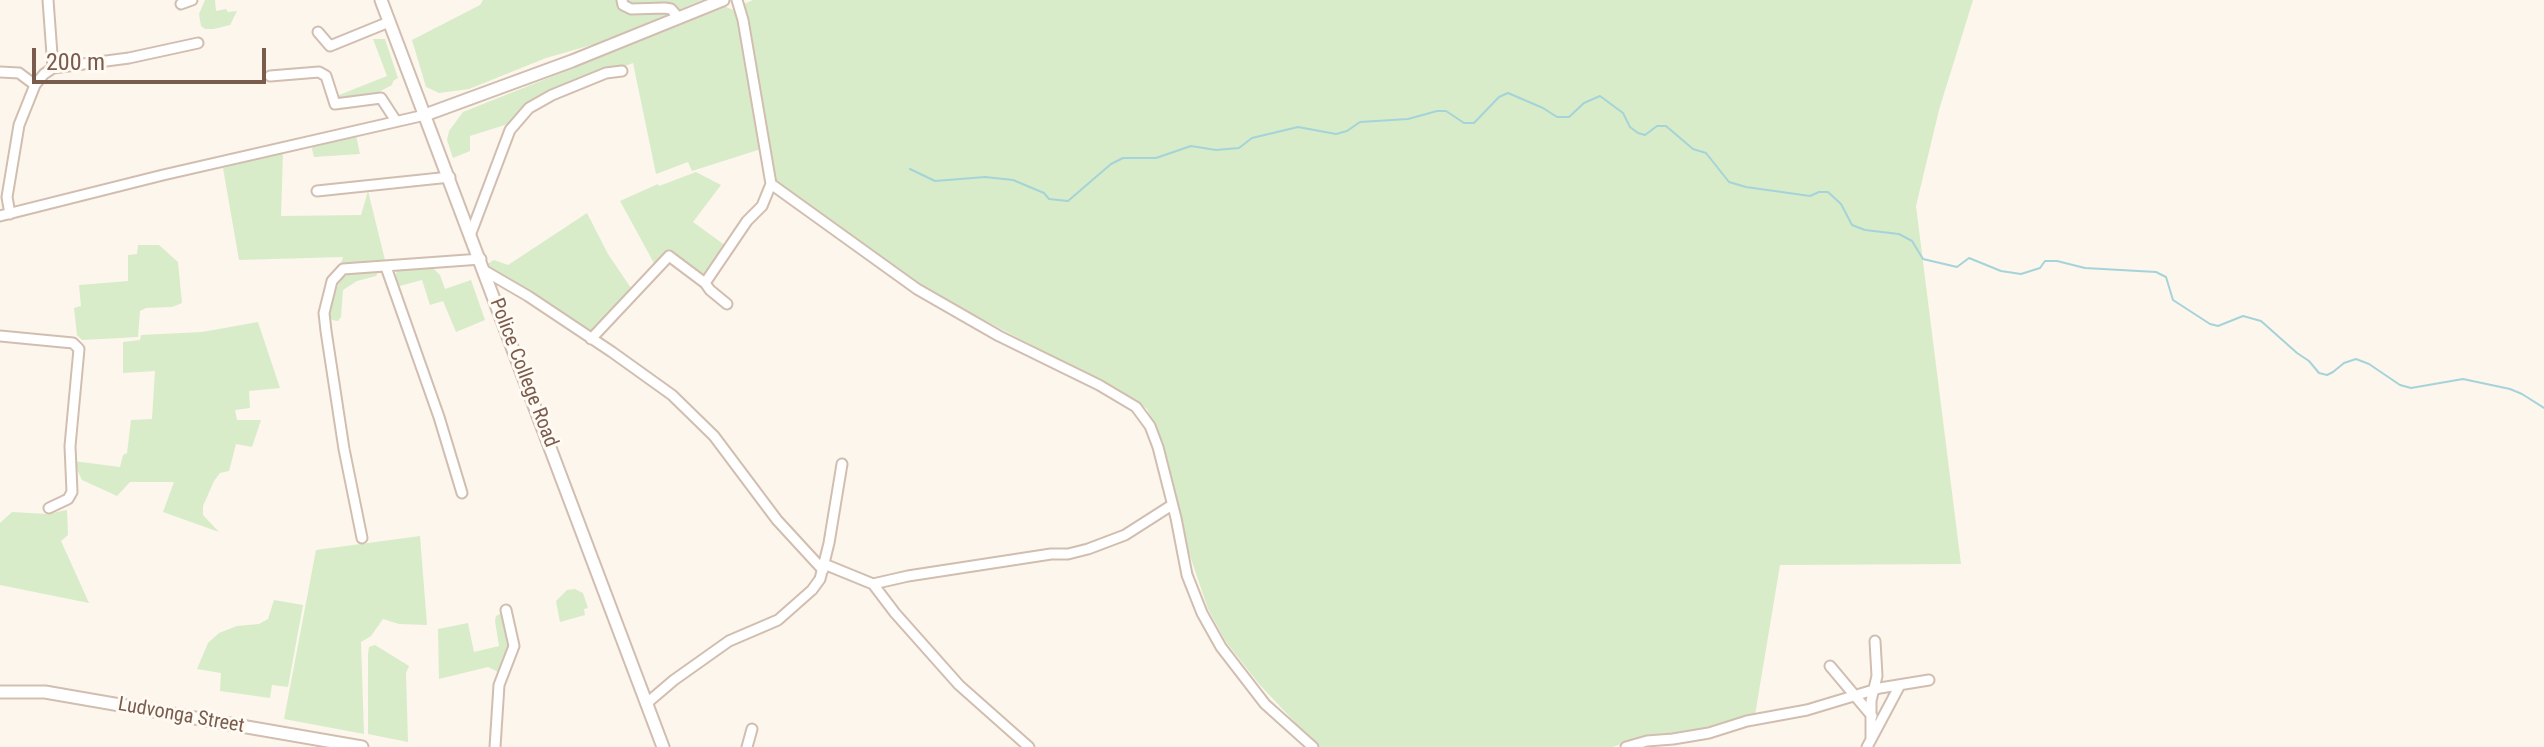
<!DOCTYPE html>
<html>
<head>
<meta charset="utf-8">
<style>
	body { margin:0 }
	#map { position:relative; width:2544px; height:747px; overflow:hidden; background:#fdf6ec; font-family:"Roboto Condensed",sans-serif }
	canvas { display:block }
	.scale { position:absolute; left:32px; top:48px; width:234px; height:36px; box-sizing:border-box; border:4px solid #7a5c4d; border-top:0; padding-left:10px; font-size:24px; line-height:28px; white-space:nowrap; color:#7a5c4d; -webkit-text-stroke:6px #fffaf3; paint-order:stroke }
</style>
</head>
<body>
<div id="map">
<canvas width="2544" height="747"></canvas>
<div class="scale">200 m</div>
</div>
<script>
const c = document.querySelector('canvas').getContext('2d');
c.lineJoin = 'round';
function paint(path, color) { c.fillStyle = color; c.fill(path, 'evenodd'); }
const toPath = rows => new Path2D(rows.map(r => 'M' + r).join(''));
function strokePath(path, color, width, dash) { c.strokeStyle = color; c.lineWidth = width; c.lineCap = dash ? 'butt' : 'round'; c.setLineDash(dash || []); c.stroke(path); }
function drawText(font, color, halo, rows, align = 'center') {
  c.font = font + ' "Roboto Condensed",sans-serif'; c.lineWidth = 6; c.setLineDash([]); c.textBaseline = 'middle'; c.strokeStyle = halo; c.fillStyle = color; for (const [text, x, y, turn = 0] of rows) {
    c.save(); c.translate(x, y); c.rotate((+turn || 0) * Math.PI / 180); c.textAlign = isNaN(turn) ? turn : align; if (halo) c.strokeText(text, 0, 0); c.fillText(text, 0, 0); c.restore();
  }
}
const green = toPath([
	[205,0,215,0,216,11,226,9,228,12,237,11,230,25,214,29,205,29,201,26,199,14],
	[483,0,702,0,602,42,546,58,469,89,439,93,426,87,412,40,480,5],
	[753,0,1973,0,1939,110,1916,206,1961,564,1780,565,1755,715,1684,733,1639,737,1613,747,1318,747,1259,684,1226,642,1208,609,1187,547,1163,442,1147,409,1127,395,921,287,778,185,771,165,744,4],
	[726,7,736,11,740,22,761,149,692,171,688,162,656,174,633,63,533,100,508,124,470,136,470,151,453,158,447,140,449,131,463,112],
	[373,39,385,39,398,78,393,81,392,85,369,97,339,102,334,97,387,76],
	[356,135,360,154,314,157,311,145],
	[283,152,281,216,361,215,368,191,386,264,340,267,343,257,239,260,223,168],
	[696,172,721,185,693,222,726,246,705,277,668,251,655,265,620,201,658,184,659,186],
	[587,213,608,254,633,291,590,336,489,269,487,264,494,260,508,265],
	[138,245,159,245,178,262,182,303,172,307,146,308,140,311,138,337,82,340,77,335,74,308,81,306,79,285,128,281,128,255,137,254],
	[420,268,434,269,440,275,445,289,471,280,485,320,456,332,443,301,430,305,422,280,396,287,394,278,397,271],
	[349,271,379,271,376,276,357,281,343,290,341,317,338,321,332,320,329,316,333,298,340,280],
	[258,322,280,388,249,391,250,408,235,410,237,420,261,420,252,447,236,444,229,471,220,473,214,481,203,506,203,515,219,532,163,512,174,482,130,482,117,496,82,480,73,461,120,467,123,455,127,453,131,420,152,419,155,371,123,373,123,342,140,340,141,335,202,332],
	[67,510,68,535,61,541,89,603,0,585,0,523,12,512,47,514],
	[420,536,427,625,399,624,383,619,371,636,361,642,364,734,284,719,316,550],
	[575,589,583,593,588,608,584,609,585,615,560,622,556,601,567,590],
	[274,600,303,605,288,687,272,685,270,698,220,691,221,673,197,669,208,643,219,633,237,626,259,624,268,619],
	[500,614,505,618,512,647,502,674,488,667,439,679,438,629,468,623,474,652,499,646,495,621,496,616],
	[375,645,409,666,406,673,408,742,368,734,368,654,369,647]
]);
const stream = toPath([
	[910,169,935,181,985,177,1013,180,1044,193,1049,199,1068,201,1111,164,1123,158,1156,158,1191,146,1216,150,1239,148,1252,138,1298,127,1336,134,1347,131,1360,122,1408,119,1437,111,1446,111,1464,123,1474,123,1499,97,1508,93,1543,108,1557,117,1569,117,1584,103,1600,96,1623,113,1630,127,1638,133,1645,135,1657,126,1666,126,1693,149,1706,153,1729,182,1746,187,1810,196,1819,192,1828,192,1841,204,1852,225,1865,230,1899,234,1912,241,1923,259,1957,267,1969,258,2001,271,2021,274,2040,268,2045,261,2057,261,2085,268,2156,272,2166,277,2173,300,2210,324,2218,326,2243,316,2261,321,2297,353,2309,361,2319,373,2327,375,2333,372,2344,363,2356,359,2369,364,2400,385,2411,388,2463,379,2510,389,2522,394,2544,408]
]);
const minor = toPath([
	[622,0,623,5,631,9,665,8,671,9,679,18],
	[181,4,192,0],
	[318,32,330,46,389,22],
	[53,68,129,58,198,43],
	[0,72,19,73,35,85],
	[270,76,319,72,326,76,335,104,381,98,396,121],
	[771,184,917,289,999,336,1099,385,1136,407,1150,426,1158,447,1176,518,1187,575,1202,613,1221,647,1265,704,1313,747],
	[317,191,450,177],
	[10,214,7,197,19,125,35,85,44,74,53,68,48,0],
	[0,216,163,175,425,115],
	[471,233,510,130,529,108,552,95,606,73,622,71],
	[386,267,439,417,462,493],
	[485,271,528,296,612,352,672,395,714,436,777,520,823,570],
	[727,304,710,290,705,283,747,221,762,206,771,184,743,20,737,0],
	[0,336,73,343,79,349,70,446,72,492,68,499,49,508],
	[591,339,669,256,705,283],
	[362,538,344,449,326,331,324,313,332,281,343,269,481,259],
	[824,564,873,584,895,613,959,685,1029,747],
	[873,584,908,576,1051,554,1068,554,1088,549,1125,535,1172,505],
	[1830,666,1872,716],
	[647,703,674,680,729,641,778,620,812,590,820,579,829,543,842,464],
	[1871,739,1871,701,1877,676,1875,641],
	[495,747,499,685,514,646,506,610],
	[747,747,752,729],
	[1626,747,1647,741,1673,739,1709,733,1747,721,1807,710,1880,688,1929,680],
	[1867,747,1900,685]
]);
const tertiary = toPath([
	[381,0,663,747],
	[425,115,572,61,723,0],
	[0,692,45,692,362,747]
]);
const streetNames = [
	["Police College Road",523,373,69],
	["Ludvonga Street",181,716,10]
];
paint(green, '#d8ecc9');
strokePath(stream, '#a5d3da', 2);
strokePath(minor, '#d1beb0', 13);
strokePath(tertiary, '#d1beb0', 15);
strokePath(minor, '#fff', 9);
strokePath(tertiary, '#fff', 11);
drawText('20px', '#7a5c4d', '#fffaf3', streetNames);
</script>
</body>
</html>
